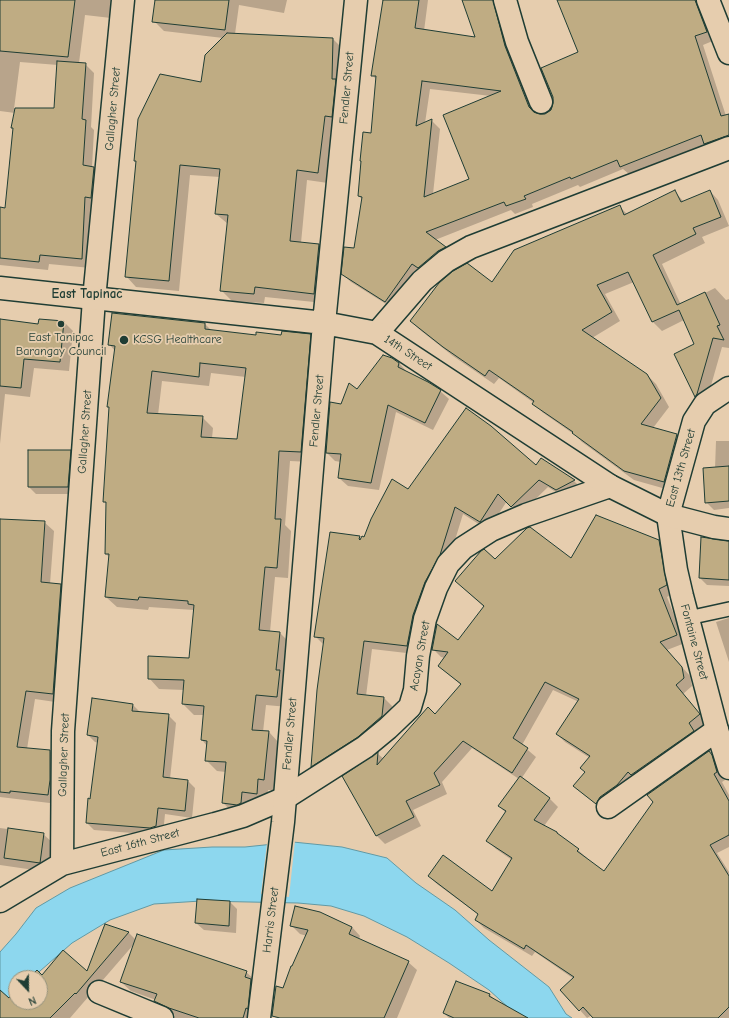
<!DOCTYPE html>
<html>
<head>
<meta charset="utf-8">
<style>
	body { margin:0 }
	#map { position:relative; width:729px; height:1018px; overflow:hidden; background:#e6cdae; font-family:"Comic Neue",sans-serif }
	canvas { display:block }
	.north { position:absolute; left:8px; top:970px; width:40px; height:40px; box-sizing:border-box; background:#e6cdae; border:1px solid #96937d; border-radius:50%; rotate:158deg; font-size:11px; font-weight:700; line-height:16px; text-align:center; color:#1f3d34 }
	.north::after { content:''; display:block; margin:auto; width:14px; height:18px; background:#1f3d34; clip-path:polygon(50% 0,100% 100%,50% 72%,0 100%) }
</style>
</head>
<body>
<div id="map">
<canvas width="729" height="1018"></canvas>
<div class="north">N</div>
</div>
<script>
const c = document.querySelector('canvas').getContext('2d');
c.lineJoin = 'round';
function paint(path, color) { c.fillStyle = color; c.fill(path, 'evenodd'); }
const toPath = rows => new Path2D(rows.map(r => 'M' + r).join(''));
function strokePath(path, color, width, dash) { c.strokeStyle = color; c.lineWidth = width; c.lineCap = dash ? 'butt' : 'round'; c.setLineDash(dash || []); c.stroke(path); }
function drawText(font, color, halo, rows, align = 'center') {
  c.font = font + ' "Comic Neue",sans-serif'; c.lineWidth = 3.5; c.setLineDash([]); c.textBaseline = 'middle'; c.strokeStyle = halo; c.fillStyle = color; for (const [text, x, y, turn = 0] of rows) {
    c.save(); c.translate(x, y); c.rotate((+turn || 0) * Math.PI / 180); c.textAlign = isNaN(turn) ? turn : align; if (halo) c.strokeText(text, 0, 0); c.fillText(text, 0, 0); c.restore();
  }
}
const water = toPath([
	[293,842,342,847,387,858,416,883,455,910,489,940,549,987,566,1014,572,1018,520,1018,489,990,449,963,407,937,364,916,331,906,298,903,201,901,154,904,110,920,72,943,32,978,16,978,16,991,0,1005,0,952,16,934,36,908,70,888,164,850,212,847,245,847,293,842]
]);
const pier = toPath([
	[295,841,289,897,261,894,267,843]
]);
const shadow = toPath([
	[0,0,114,0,111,18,85,15,79,63,85,64,94,73,91,127,94,130,92,167,103,177,91,268,49,264,48,270,0,265,0,208,6,209,14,129,12,128,15,113,0,111],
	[20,62,58,65,55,109,14,109],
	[156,0,287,0,284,13,239,5,235,34,333,39,343,49,328,183,307,180,301,243,319,245,329,256,324,303,265,297,264,303,232,301,221,290,228,224,216,214,220,177,190,175,179,291,136,287,126,276,137,163,135,161,201,83,223,38,164,31,154,21],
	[384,0,428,0,424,31,477,38,463,0,503,0,513,55,537,114,546,115,551,111,580,53,558,0,698,0,715,40,703,45,726,116,729,115,729,146,713,152,706,144,629,174,623,169,580,187,578,185,532,204,533,207,515,214,511,210,435,240,453,255,394,309,351,282,342,274,354,250,362,199,359,196,372,134,377,80,372,75],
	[430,89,491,96,471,180,433,194,440,129,432,121,425,123],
	[674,191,684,202,710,191,718,200,729,226,702,237,705,243,662,264,681,305,715,288,726,300,729,299,729,348,722,347,706,403,705,405,696,396,675,354,695,344,684,320,662,331,653,322,634,282,605,294,620,321,592,338,647,375,656,384,669,407,653,428,677,435,686,444,673,491,634,480,582,442,575,435,542,412,534,403,499,378,494,384,453,356,420,330,411,321,492,284,619,206,627,214],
	[0,320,39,325,64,322,73,331,69,371,34,368,30,397,5,394,0,444],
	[205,324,212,331,257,336,310,335,321,346,311,462,290,461,285,525,291,531,288,578,275,577,270,632,279,632,290,643,288,707,266,705,263,732,269,732,279,743,275,790,268,790,267,804,234,813,223,803,226,772,217,771,206,760,207,746,202,740,204,715,194,715,183,704,184,690,159,689,149,678,190,659,194,610,149,607,148,610,117,607,106,597,110,558,106,554,107,504,104,502,115,351,109,344],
	[211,373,246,377,238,440,212,438,213,428,202,417,158,415,162,381,209,386],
	[399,363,407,372,440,391,449,399,433,430,396,412,379,490,348,486,339,478,341,462,335,461,327,453,342,406,357,391],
	[716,441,729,441,729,508,714,510,706,502,715,469],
	[70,451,77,458,75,494,36,494,29,487],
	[541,459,574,481,582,489,565,498,548,487,520,514,507,501,488,530,463,514,448,563,415,654,372,649,366,696,384,698,392,706,390,725,320,774,312,766,324,645,316,637,359,537,362,539,365,538,408,490,536,467],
	[0,520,44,522,54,531,50,584,61,585,70,594,62,703,35,699,27,749,50,751,59,761,58,804,0,797],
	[658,541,667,549,674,593,667,597,685,643,667,650,690,676,692,686,683,694,707,723,605,811,583,794,586,772,590,758,565,742,557,734,579,702,553,690,522,745,536,757,521,779,550,799,558,807,544,826,557,832,563,839,578,850,587,858,586,859,604,873,709,752,717,761,720,765,725,780,722,782,729,795,729,847,717,853,729,872,729,1018,594,1018,592,1015,587,1018,562,990,574,979,535,952,532,956,484,928,476,920,479,915,437,884,429,876,492,892,512,860,496,849,487,840,506,813,499,806,519,779,472,748,442,782,447,794,413,810,421,826,385,844,377,836,344,777,378,754,384,759,435,715,461,685,439,666,445,658,441,657,433,649,458,642,484,607,464,589,495,560,571,559],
	[729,542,729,586,707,585,700,578],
	[729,618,729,662,716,622],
	[133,705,140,712,168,715,176,723,170,779,188,781,195,788,192,818,165,814,163,834,158,835,94,830,87,823,99,743,95,742,88,735],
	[0,828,43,834,53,843,48,872,0,865],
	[198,900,230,902,237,909,236,933,204,930,196,923],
	[106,925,129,933,136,940,246,972,256,981,255,1018,175,1018,175,1015,165,1010,156,1001,156,1000,131,991,121,982,134,944,70,1018,0,1018,0,995,9,1000,16,993,16,1002,40,1002,40,978,30,978,88,972],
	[292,926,352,927,360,936,359,939,408,962,417,970,397,1018,276,1018,273,1015,307,936,300,934],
	[457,982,490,995,495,1000,526,1018,449,1018,444,1013]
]);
const building = toPath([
	[0,0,75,0,68,57,0,51,0,0],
	[155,0,229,0,225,30,152,22,155,0],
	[383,0,419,0,415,28,475,37,462,0,493,0,505,46,529,107,534,112,540,114,545,114,551,110,553,103,553,97,541,68,578,52,557,0,695,0,707,32,695,36,721,116,729,114,729,135,704,144,701,135,620,167,617,160,571,179,570,177,524,196,526,199,506,206,504,202,426,232,446,247,438,251,418,268,412,264,385,302,341,274,344,247,354,248,362,197,358,196,361,161,360,161,363,132,371,133,376,76,371,76,383,0],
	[422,81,501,91,443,115,469,179,424,197,432,119,416,126,422,81],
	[227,33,333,38,332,79,336,79,332,117,325,116,318,173,297,170,290,241,319,244,314,294,255,287,254,294,220,291,228,215,215,214,220,169,180,165,169,281,125,277,136,161,134,161,138,119,160,74,201,82,205,55,227,33],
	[57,61,86,63,82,119,86,120,83,165,94,167,91,198,85,197,82,259,40,255,39,262,0,258,0,207,5,208,13,128,11,128,15,108,54,108,57,61],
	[675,190,681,202,710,190,721,217,693,228,696,234,653,255,677,305,705,292,720,325,717,326,724,340,713,338,697,394,695,397,674,354,694,344,679,310,652,322,628,272,597,285,612,312,582,330,647,374,661,398,641,424,677,434,664,482,624,471,572,433,573,432,532,404,534,401,489,370,485,376,443,347,410,321,439,283,453,271,467,263,492,282,514,250,620,205,624,215,675,190],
	[112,313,205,323,205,329,256,335,256,332,281,335,282,331,311,334,301,452,279,451,275,519,281,519,277,568,265,567,259,630,280,632,276,670,280,670,277,697,256,695,252,730,269,731,264,780,258,779,257,794,242,792,241,803,237,805,222,803,226,762,205,761,207,741,201,740,204,706,182,704,184,680,148,679,148,656,189,658,194,605,188,604,188,601,139,597,138,600,105,597,109,554,105,554,106,502,103,502,109,407,107,407,115,346,108,345,112,313],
	[200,363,246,368,237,439,201,437,203,416,147,413,152,371,199,377,200,363],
	[0,319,38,324,39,319,64,321,60,362,24,359,21,388,0,386,0,319],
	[383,355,392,358,399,363,398,367,428,382,441,390,425,423,388,405,371,483,338,478,341,454,326,453,330,402,341,404,349,383,357,389,383,355],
	[466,408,491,426,536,465,541,458,575,480,556,490,539,480,511,507,498,494,480,522,455,507,440,555,425,582,413,615,407,646,364,641,357,694,384,697,382,716,358,737,311,767,317,690,324,638,314,637,330,532,360,536,359,539,360,540,362,536,364,537,371,519,392,479,408,489,466,408],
	[28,450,71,450,68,487,28,487,28,450],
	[729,466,729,501,705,503,703,468,729,466],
	[596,515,659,540,667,585,659,589,677,635,660,642,682,667,684,678,676,685,700,714,689,723,694,731,631,775,628,772,617,785,600,797,596,804,573,786,585,772,580,768,590,756,556,734,579,699,545,682,513,738,528,748,512,773,463,741,434,773,440,785,406,801,414,817,376,836,342,776,378,752,377,765,428,707,435,714,461,684,438,666,448,652,432,650,437,624,458,640,484,606,455,581,481,551,484,549,495,559,527,528,530,527,571,558,596,515],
	[0,519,45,521,41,582,61,584,53,694,26,691,17,747,50,750,50,780,48,795,10,791,10,793,0,792,0,519],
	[701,537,729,541,729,580,699,578,701,537],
	[92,698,133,704,132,711,169,714,163,777,188,780,185,811,158,808,156,826,150,828,86,823,88,798,90,799,98,737,87,735,92,698],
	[709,751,712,755,717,772,714,774,729,801,729,835,710,845,729,876,729,1007,718,1018,593,1018,583,1007,579,1011,560,990,574,977,526,945,524,949,475,920,478,914,428,876,443,855,492,891,512,858,486,841,506,811,498,806,520,776,550,798,534,820,557,832,557,833,579,849,577,851,604,871,653,802,647,795,709,751],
	[8,828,44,833,40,863,4,858,8,828],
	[197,899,230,901,229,926,195,923,197,899],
	[295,906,320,912,352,927,349,934,409,961,384,1018,280,1018,272,1016,276,986,283,988,291,966,292,966,308,930,290,926,295,906],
	[105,924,129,932,76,994,75,993,50,1018,0,1018,0,990,9,998,16,991,16,1002,40,1002,40,978,29,978,37,970,42,975,63,950,87,971,105,924],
	[137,934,247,971,245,977,251,979,248,1009,246,1008,243,1018,199,1018,169,1008,154,1001,157,994,120,982,137,934],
	[456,981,490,994,489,996,528,1018,454,1018,443,1013,456,981]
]);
const service = toPath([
	[688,618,729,609]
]);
const minor = toPath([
	[505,0,517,42,541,102],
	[708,0,729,53],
	[377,333,422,281,446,261,471,247,729,148],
	[668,515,694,421,705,404,729,388],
	[608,807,717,730],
	[62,864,63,731,94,299,123,0],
	[0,901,62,864,215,824,243,816,285,798,365,747,388,728,410,707,415,690,418,656,425,619,436,588,448,564,463,548,491,530,526,515,610,486],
	[99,992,162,1018]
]);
const tertiary = toPath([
	[668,515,676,570,682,596,717,730,729,768]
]);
const secondary = toPath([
	[0,288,324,323,377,333,610,486,668,515,714,527,729,529],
	[259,1018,283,822,324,323,356,0]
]);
const markers = [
	[61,324,4,"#1f3d34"],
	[124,340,5,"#1f3d34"]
];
const streetNames = [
	["Fendler Street",347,88,-85],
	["Gallagher Street",113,109,-85],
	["14th Street",408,353,33],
	["Fendler Street",317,411,-85],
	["Gallagher Street",85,432,-86],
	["East 13th Street",681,468,-74],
	["Fontaine Street",694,642,75],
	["Acayan Street",420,656,-80],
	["Fendler Street",290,734,-85],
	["Gallagher Street",64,755,-88],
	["East 16th Street",140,843,-15],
	["Harris Street",271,920,-83]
];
const poiNames = [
	["East Tanipac",61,338],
	["Barangay Council",61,352],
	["KCSG Healthcare",133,340,"left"]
];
const neighbourhoodNames = [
	["East Tapinac",87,294]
];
paint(water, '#8dd7ee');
strokePath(water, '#6199a4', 1);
paint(pier, '#e6cdae');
paint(shadow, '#0003');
paint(building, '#bfac83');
strokePath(building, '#1f3d34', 1);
strokePath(service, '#1f3d34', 16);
strokePath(minor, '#1f3d34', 25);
strokePath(tertiary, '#1f3d34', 25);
strokePath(secondary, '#1f3d34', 25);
strokePath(service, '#e6cdae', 13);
strokePath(minor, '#e6cdae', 22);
strokePath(tertiary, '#e6cdae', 22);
strokePath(secondary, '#e6cdae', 22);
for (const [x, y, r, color] of markers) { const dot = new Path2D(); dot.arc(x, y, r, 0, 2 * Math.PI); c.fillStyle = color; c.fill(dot); strokePath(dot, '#e6cdae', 1.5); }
drawText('12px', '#1f3d34', '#e6cdae', streetNames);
drawText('12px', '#1f3d34', '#e6cdae', poiNames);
drawText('bold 13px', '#1f3d34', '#e6cdae', neighbourhoodNames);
</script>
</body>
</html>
